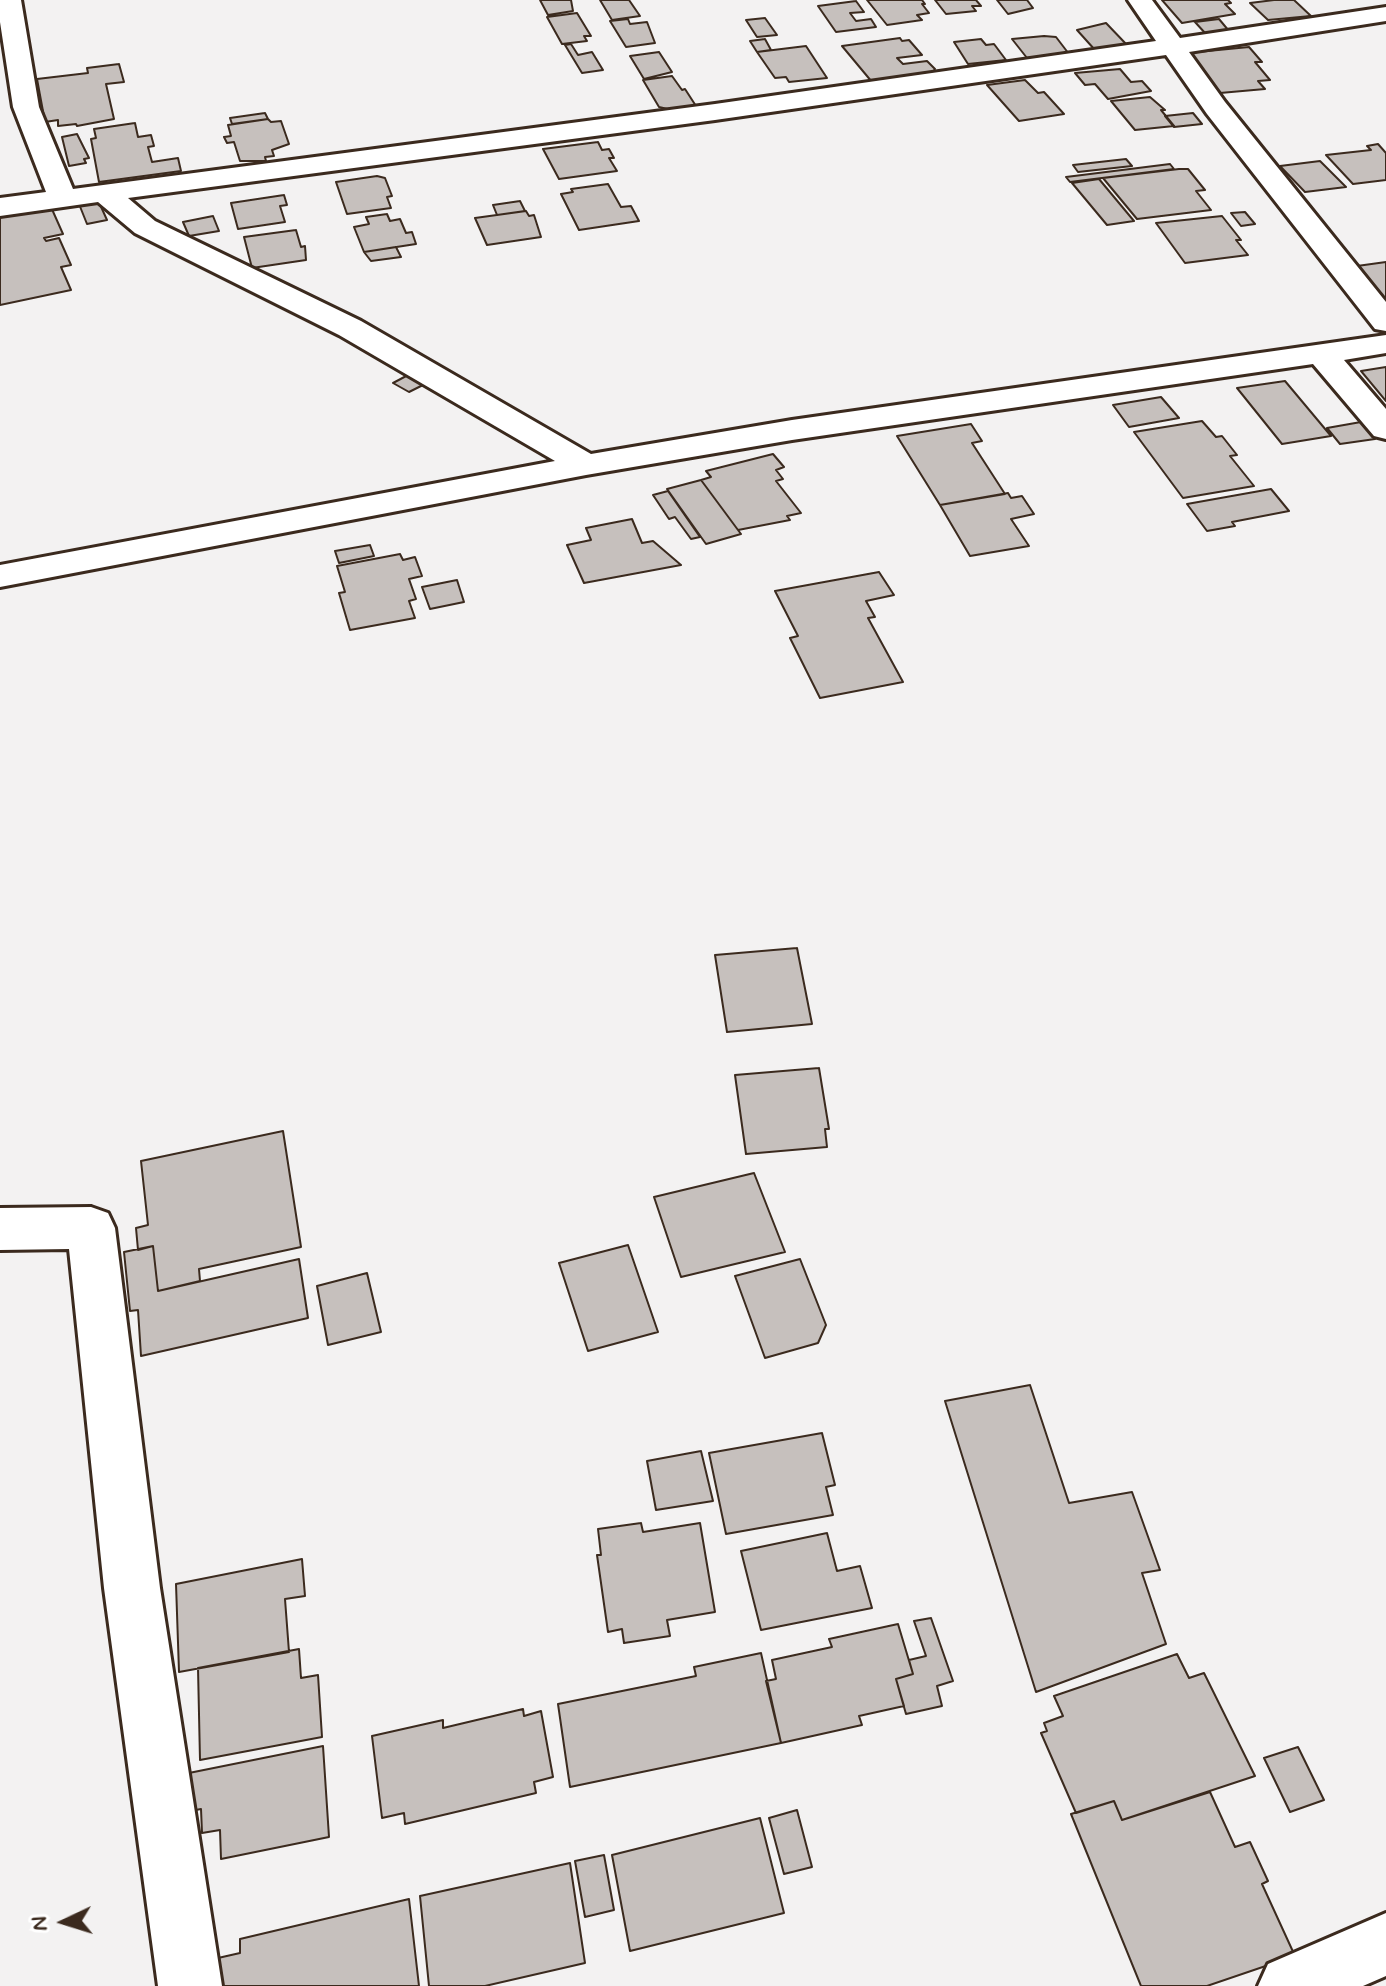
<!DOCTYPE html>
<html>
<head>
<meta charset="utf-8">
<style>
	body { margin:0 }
	#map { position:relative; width:1386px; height:1986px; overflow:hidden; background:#f3f2f2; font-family:Mynerve,sans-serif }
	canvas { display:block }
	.north { position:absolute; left:24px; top:1882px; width:80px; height:80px; -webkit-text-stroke:6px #fff; paint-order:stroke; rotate:266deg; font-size:22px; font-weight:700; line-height:32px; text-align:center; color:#3b2a1e }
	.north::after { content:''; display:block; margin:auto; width:28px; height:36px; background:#3b2a1e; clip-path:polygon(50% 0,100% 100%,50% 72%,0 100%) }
</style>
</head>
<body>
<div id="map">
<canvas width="1386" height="1986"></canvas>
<div class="north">N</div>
</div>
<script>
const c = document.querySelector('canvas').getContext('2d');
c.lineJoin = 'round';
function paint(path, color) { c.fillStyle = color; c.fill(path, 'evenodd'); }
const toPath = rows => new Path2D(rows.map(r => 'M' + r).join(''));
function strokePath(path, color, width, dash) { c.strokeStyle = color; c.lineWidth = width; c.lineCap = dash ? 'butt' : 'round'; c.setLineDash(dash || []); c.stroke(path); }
const building = toPath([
	[540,0,571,0,573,11,548,15,540,0],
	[600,0,629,0,640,16,612,20,600,0],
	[867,0,922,0,925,4,922,4,929,13,917,15,922,20,887,25,867,0],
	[935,0,976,0,981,6,972,6,976,11,946,14,935,0],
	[997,0,1027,0,1033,8,1008,14,997,0],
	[1162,0,1228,0,1231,3,1225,4,1235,14,1182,23,1162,0],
	[1274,0,1294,0,1311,16,1268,20,1250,3,1274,0],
	[856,1,864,12,850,13,856,21,871,19,876,27,836,32,818,6,856,1],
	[577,13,591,36,584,36,587,41,562,44,547,17,577,13],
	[765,18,777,35,757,37,746,20,765,18],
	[628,19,630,24,647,22,655,43,626,47,610,21,628,19],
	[1219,19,1229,31,1205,33,1195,22,1219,19],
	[1106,23,1127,45,1095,50,1077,30,1106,23],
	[1044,36,1056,37,1069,54,1027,58,1012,39,1044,36],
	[900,38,902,41,909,40,922,55,897,58,903,64,927,61,935,69,931,74,872,82,842,46,900,38],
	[765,39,771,50,757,52,750,41,765,39],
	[981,39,986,45,994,44,1006,60,968,64,954,42,981,39],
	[571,44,578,55,592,52,603,70,582,73,565,45,571,44],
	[806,46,827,78,789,82,786,77,775,78,757,52,806,46],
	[1249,47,1262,62,1255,62,1270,80,1258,81,1265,89,1220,93,1187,53,1249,47],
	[659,52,672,72,644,79,630,56,659,52],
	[119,64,124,82,106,84,114,119,77,126,76,124,58,126,58,120,45,122,37,79,88,73,87,68,119,64],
	[1120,69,1131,82,1142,81,1151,91,1108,99,1095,84,1085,85,1075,73,1120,69],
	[672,76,682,90,685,89,696,106,672,110,659,107,643,80,672,76],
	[1025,80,1038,93,1044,92,1064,114,1019,121,987,85,1025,80],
	[1150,97,1165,110,1161,110,1174,126,1135,130,1111,101,1150,97],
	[265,113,268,119,232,124,230,118,265,113],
	[1193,113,1202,124,1174,127,1165,116,1193,113],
	[268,119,271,122,281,121,289,144,272,150,274,156,265,157,266,161,240,161,234,142,227,143,224,137,231,136,228,125,268,119],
	[135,123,138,137,151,135,154,146,148,147,152,162,178,158,181,171,99,182,91,139,96,138,94,129,135,123],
	[77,134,89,158,84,159,86,163,69,166,62,137,77,134],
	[598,142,602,150,609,149,614,158,609,158,617,171,559,179,543,149,598,142],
	[1378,144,1386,153,1386,180,1353,184,1326,155,1371,150,1367,146,1378,144],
	[1126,159,1132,166,1078,172,1073,165,1126,159],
	[1320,161,1346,187,1305,192,1280,166,1320,161],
	[1170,164,1174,169,1070,182,1066,177,1170,164],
	[1179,169,1188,169,1205,190,1196,191,1211,210,1137,219,1103,178,1179,169],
	[377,176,385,178,392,196,387,197,391,208,347,214,336,182,377,176],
	[1099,179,1134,221,1107,225,1072,183,1099,179],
	[608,184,621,207,631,206,639,221,579,230,561,194,573,192,571,189,608,184],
	[284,195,287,205,280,206,285,222,238,229,231,203,284,195],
	[98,200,107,220,87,224,79,204,98,200],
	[520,201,525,211,497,215,493,205,520,201],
	[51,207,63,234,44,238,46,241,59,238,71,265,61,267,71,290,0,305,0,217,51,207],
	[526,211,529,216,534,215,541,237,487,245,475,218,526,211],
	[1245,212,1255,224,1241,226,1231,213,1245,212],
	[387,214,390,221,400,219,406,233,412,232,416,244,364,252,354,227,369,224,366,217,387,214],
	[213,216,219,231,189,236,183,222,213,216],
	[1222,216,1241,240,1236,240,1248,255,1185,263,1156,223,1222,216],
	[296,230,301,247,305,246,306,260,252,268,244,237,296,230],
	[396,247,401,257,371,261,364,252,396,247],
	[1386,262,1386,301,1357,266,1386,262],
	[1386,367,1386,401,1361,371,1386,367],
	[410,374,427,383,409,392,393,383,410,374],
	[1285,381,1331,436,1282,444,1237,388,1285,381],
	[1161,397,1179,418,1129,427,1113,405,1161,397],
	[1202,421,1216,437,1222,436,1237,455,1230,456,1254,486,1183,498,1134,432,1202,421],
	[1361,422,1375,439,1340,444,1327,428,1361,422],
	[971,424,982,441,972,443,1005,494,940,505,897,436,971,424],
	[773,454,784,467,776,470,783,479,776,481,801,513,787,516,790,520,738,530,701,480,711,477,706,471,773,454],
	[701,480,738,530,741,534,706,544,667,489,701,480],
	[1271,489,1289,511,1232,522,1235,526,1207,531,1187,504,1271,489],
	[668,491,700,537,691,539,675,517,669,519,653,495,668,491],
	[1008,493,1011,498,1022,496,1034,514,1011,519,1029,546,970,556,940,505,1008,493],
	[632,519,642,543,653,541,681,565,584,583,567,545,591,540,586,528,632,519],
	[370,545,374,556,339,563,335,551,370,545],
	[400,554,403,560,415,557,422,576,409,579,416,599,409,601,415,618,350,630,339,593,345,592,337,566,400,554],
	[879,572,894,595,866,601,875,617,868,618,903,682,820,698,790,638,798,636,775,591,879,572],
	[457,580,464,602,430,609,422,587,457,580],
	[797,948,812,1024,727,1032,715,955,797,948],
	[819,1068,829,1129,825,1129,827,1147,746,1154,735,1075,819,1068],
	[283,1131,301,1247,199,1269,200,1281,158,1291,153,1246,138,1250,136,1228,148,1225,141,1161,283,1131],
	[754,1173,785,1252,681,1277,654,1197,754,1173],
	[628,1245,658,1332,588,1351,559,1263,628,1245],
	[153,1246,158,1291,299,1259,308,1318,141,1356,138,1310,130,1311,124,1252,153,1246],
	[800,1259,826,1325,818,1343,765,1358,735,1276,800,1259],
	[367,1273,381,1332,328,1345,317,1286,367,1273],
	[1030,1385,1069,1503,1132,1492,1160,1570,1142,1573,1166,1644,1036,1692,945,1401,1030,1385],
	[822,1433,835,1485,826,1487,833,1515,726,1534,709,1453,822,1433],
	[701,1451,713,1501,656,1510,647,1461,701,1451],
	[641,1523,643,1532,700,1523,715,1612,667,1620,670,1636,624,1643,622,1629,608,1632,597,1555,601,1555,598,1529,641,1523],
	[827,1533,837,1571,860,1566,872,1608,761,1630,741,1551,827,1533],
	[302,1559,305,1596,285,1599,289,1652,179,1672,176,1584,302,1559],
	[931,1618,953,1681,937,1686,942,1706,906,1714,896,1679,913,1674,909,1660,926,1656,914,1621,931,1618],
	[898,1624,913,1674,896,1679,904,1706,859,1716,862,1725,781,1743,766,1681,776,1679,772,1660,832,1647,829,1639,898,1624],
	[299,1649,301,1678,318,1675,322,1737,200,1760,198,1668,299,1649],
	[761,1653,781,1743,570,1787,558,1704,696,1676,694,1667,761,1653],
	[1177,1654,1189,1678,1204,1673,1255,1776,1122,1820,1114,1801,1076,1813,1041,1733,1047,1731,1044,1723,1063,1716,1054,1696,1177,1654],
	[523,1709,524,1716,541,1711,553,1777,534,1782,536,1793,405,1824,404,1813,382,1818,372,1736,443,1720,443,1728,523,1709],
	[323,1746,329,1837,221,1859,220,1830,202,1833,201,1809,175,1814,174,1776,323,1746],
	[1298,1747,1324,1800,1290,1812,1264,1758,1298,1747],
	[1210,1792,1235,1847,1250,1842,1268,1881,1262,1884,1295,1956,1207,1986,1141,1986,1071,1814,1114,1801,1122,1820,1210,1792],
	[797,1810,812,1867,784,1874,769,1818,797,1810],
	[760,1818,784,1913,630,1951,612,1855,760,1818],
	[604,1855,614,1910,585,1917,575,1861,604,1855],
	[570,1863,585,1963,485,1986,429,1986,420,1896,570,1863],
	[409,1899,419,1986,221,1986,218,1958,240,1953,240,1939,409,1899]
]);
const street = toPath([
	[0,0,21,0,39,107,73,189,715,104,1156,41,1128,0,1152,0,1180,38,1386,7,1386,21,1189,52,1225,102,1386,302,1386,331,1375,329,1207,114,1166,55,715,120,128,198,155,221,361,321,591,454,792,420,1386,335,1386,353,1344,360,1386,409,1386,439,1374,436,1313,364,792,440,586,475,0,587,0,565,555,461,339,335,135,233,98,202,0,216,0,198,46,192,13,107,0,22,0,0],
	[91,1207,108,1213,115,1228,160,1588,222,1986,158,1986,104,1588,69,1249,0,1250,0,1208,91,1207],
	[1386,1913,1386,1976,1363,1986,1258,1986,1268,1964,1386,1913]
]);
paint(building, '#c6c0bd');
strokePath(building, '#3b2a1e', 2);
strokePath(street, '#3b2a1e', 6);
paint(street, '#fff');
</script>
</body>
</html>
